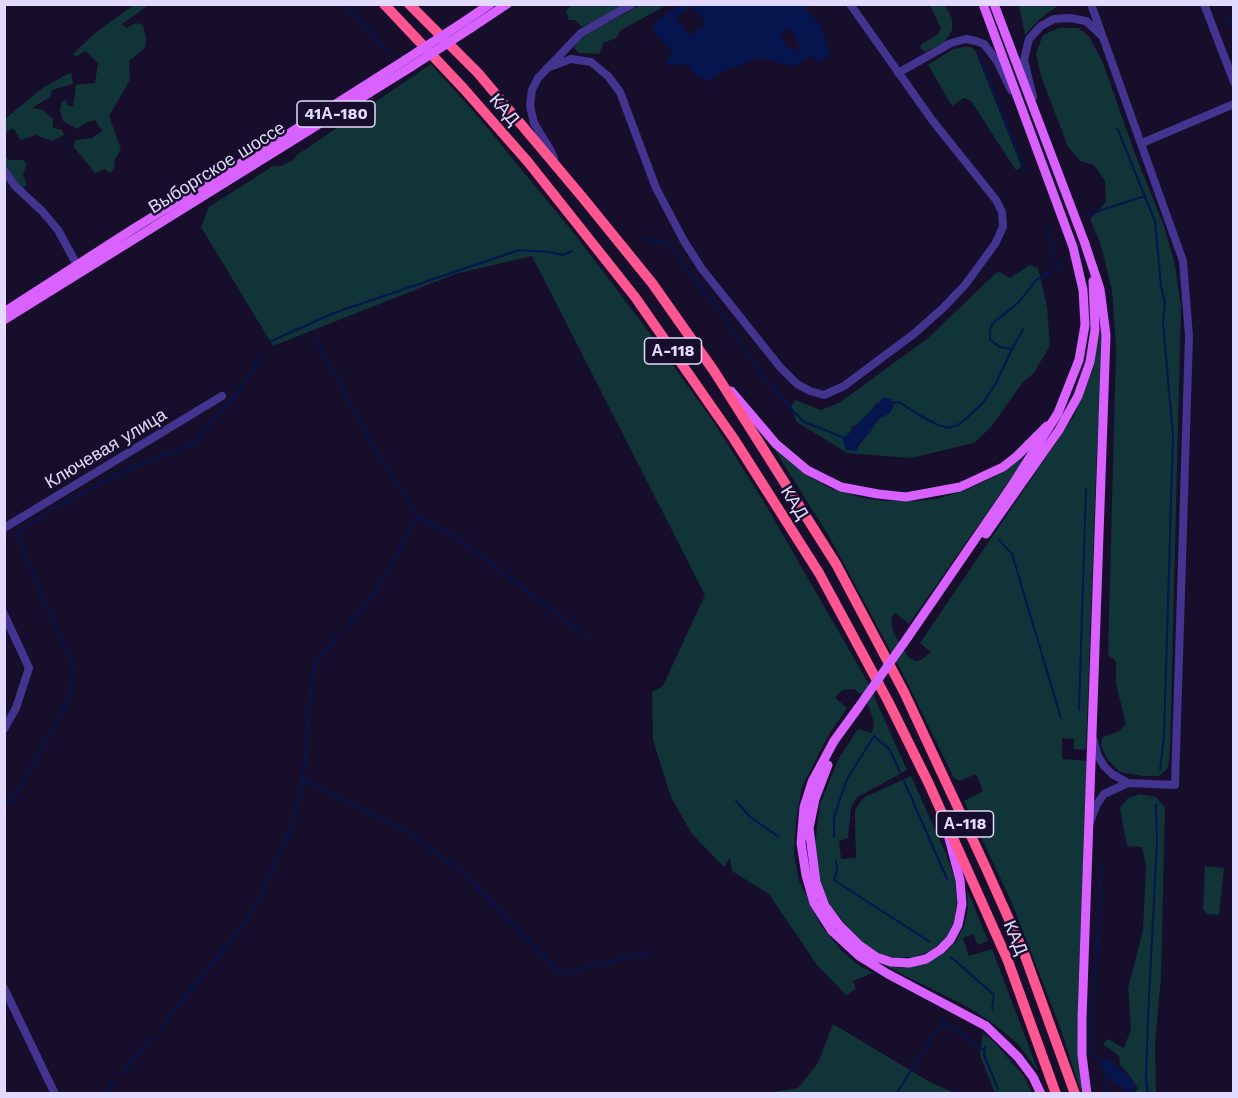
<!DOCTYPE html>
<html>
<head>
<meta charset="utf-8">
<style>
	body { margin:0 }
	#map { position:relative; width:1238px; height:1098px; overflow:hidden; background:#170e2c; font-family:"Work Sans",sans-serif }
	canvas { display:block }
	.frame { position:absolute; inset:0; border:6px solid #e3daff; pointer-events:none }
</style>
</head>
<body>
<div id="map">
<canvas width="1238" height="1098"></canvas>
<div class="frame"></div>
</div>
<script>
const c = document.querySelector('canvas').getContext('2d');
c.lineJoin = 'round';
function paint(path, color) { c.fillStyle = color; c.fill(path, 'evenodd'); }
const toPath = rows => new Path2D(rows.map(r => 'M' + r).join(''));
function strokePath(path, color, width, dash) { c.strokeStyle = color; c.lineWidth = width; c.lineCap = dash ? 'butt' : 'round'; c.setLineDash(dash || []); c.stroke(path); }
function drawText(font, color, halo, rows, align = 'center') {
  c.font = font + ' "Work Sans",sans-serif'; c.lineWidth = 5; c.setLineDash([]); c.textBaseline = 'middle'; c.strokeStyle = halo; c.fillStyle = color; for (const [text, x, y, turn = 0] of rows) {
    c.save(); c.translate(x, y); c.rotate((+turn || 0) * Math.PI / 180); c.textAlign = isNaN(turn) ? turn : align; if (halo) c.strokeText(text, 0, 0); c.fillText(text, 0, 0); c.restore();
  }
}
const green = toPath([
	[135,4,149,5,122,24,126,28,136,23,143,25,146,39,145,48,129,61,130,80,109,116,121,149,114,161,115,167,110,173,105,169,95,173,73,146,76,140,92,138,102,131,95,120,85,123,77,129,63,121,60,110,62,101,66,100,68,106,73,106,76,85,95,83,98,63,85,51,76,57,73,54,94,34],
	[571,5,596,6,625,5,582,27,575,20,569,20,566,11],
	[640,5,667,5,621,30,616,38,603,43,599,54,579,53,574,48,576,43,585,35],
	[930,5,945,5,952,19,952,30,945,42,925,52,920,48,922,44,937,35,941,29],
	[1019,5,1019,4,1059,5,1041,18,1025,35],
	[1059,28,1078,28,1089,36,1103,63,1135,154,1164,226,1175,265,1181,307,1170,750,1168,768,1159,776,1142,776,1120,772,1108,760,1101,746,1102,737,1118,732,1126,724,1116,684,1116,661,1108,655,1116,349,1112,290,1101,245,1090,219,1106,202,1105,181,1094,165,1080,161,1068,147,1041,76,1036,53,1043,35],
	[965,47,971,47,975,50,1021,165,1020,168,1017,170,1015,169,971,101,964,98,952,106,928,65,953,49],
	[431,64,475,113,573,232,652,336,713,421,767,507,867,681,907,770,856,798,851,808,848,838,839,841,841,859,856,858,855,821,855,810,860,802,865,797,911,776,946,854,955,879,957,901,954,923,946,938,932,950,915,957,895,958,878,954,862,943,831,907,824,893,819,874,815,845,820,804,839,758,858,729,872,733,874,723,869,707,862,695,854,689,842,690,835,698,847,708,828,736,802,787,796,819,794,854,799,881,820,924,842,951,857,964,873,973,853,981,856,989,846,995,817,965,769,894,732,871,730,857,724,867,692,834,671,797,653,740,652,692,663,686,705,595,532,256,455,274,273,346,201,227,209,207,273,166,281,166,293,160,297,155],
	[71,72,73,84,52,90,50,97,32,108,43,110,53,119,53,128,62,130,64,135,52,141,36,135,21,140,13,128,5,133,5,119,41,89],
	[4,154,9,160,23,160,27,164,23,174,27,185,18,190,5,177],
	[1030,265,1038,268,1047,307,1050,345,1034,373,1023,382,991,427,974,443,911,458,847,453,797,422,791,407,795,400,821,410,839,403,928,338,998,271,1010,278],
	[877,402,880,418,857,448,851,428,865,418],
	[1102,320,1103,358,1097,447,1086,750,1074,749,1074,739,1062,738,1062,759,1087,761,1077,1028,1083,1088,1080,1089,1061,1030,1012,903,964,801,983,791,976,774,959,781,954,778,906,680,830,538,773,447,812,478,830,488,863,498,887,501,917,501,936,499,964,491,992,478,1027,456,909,624,895,613,891,618,893,632,909,658,916,661,921,660,931,652,920,643,1074,416,1094,367],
	[1140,794,1156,797,1165,808,1161,977,1155,1045,1156,1093,1133,1093,1138,1089,1130,1076,1120,1065,1119,1056,1103,1044,1108,1039,1124,1048,1131,1029,1128,988,1143,931,1146,866,1142,847,1127,846,1120,808,1128,798],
	[1205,866,1224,868,1219,915,1207,914,1203,909],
	[967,889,988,941,978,945,973,934,963,938,969,956,992,949,1038,1071,1017,1043,994,1024,968,1007,880,963,901,968,923,964,940,956,955,943,964,926,968,908],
	[833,1024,928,1081,954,1093,767,1093,798,1088,818,1063],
	[983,1033,994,1042,1024,1076,1032,1093,995,1093,980,1055]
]);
const water = toPath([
	[684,4,803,5,820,24,826,38,824,43,829,48,829,54,821,63,811,56,793,67,761,57,728,69,708,81,696,75,688,65,668,65,667,59,673,53,653,31,655,21],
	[690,6,705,20,702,28,689,35,676,18],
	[790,28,800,48,797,50,787,47,780,33],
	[883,398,891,398,894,406,889,414,880,418,874,424,872,430,859,443,857,451,845,450,843,439],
	[1105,1059,1109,1059,1131,1079,1135,1088,1131,1093,1114,1082,1100,1065]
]);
const stream = toPath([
	[344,4,388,52],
	[1223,7,1223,4],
	[1226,18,1234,29],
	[980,55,1025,170],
	[1117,128,1155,221,1161,286,1165,303,1163,323,1173,436,1164,736,1160,770],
	[1089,214,1145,196],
	[646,239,663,242,673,248,690,274,713,302,759,371,793,411,804,422,845,438],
	[316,340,371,442,418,517,457,538,589,638],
	[269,342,334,313,519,250,549,252,563,255,572,251],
	[1012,349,1024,328],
	[890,403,899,402,919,415,938,425,949,428,960,424,983,403,996,383,1012,349,1000,347,990,340,990,330,993,323,1019,302,1037,279,1054,271,1058,268,1046,227],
	[999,540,1012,554,1061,718],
	[345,628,374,595,418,517],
	[1079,710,1086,489],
	[304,780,406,831,461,871,561,974,650,952],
	[904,781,947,879],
	[736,801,750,817,779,837],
	[4,806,13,800,55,725,70,695,73,665,44,600,19,540,18,532,56,507,83,493,127,470,196,442,214,419,233,399,254,368,260,356],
	[834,837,834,817,847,779,874,736,890,750,900,772],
	[836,861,837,871,834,880,930,942],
	[1101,865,1093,1013,1093,1054,1104,1064],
	[951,957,994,995,992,1009],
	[160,1028,252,914,292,826,303,779,313,673,317,660,338,636],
	[985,1047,984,1055,998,1089],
	[1106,1069,1107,1094],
	[122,1073,152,1038],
	[103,1094,115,1081],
	[896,1094,942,1022,962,1033,978,1047,985,1050],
	[955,1094,958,1089],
	[1148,1094,1146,1079,1148,1017,1157,841,1156,805]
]);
const minor = toPath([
	[1091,4,1183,261,1189,336,1175,785,1128,783,1112,774,1104,766,1097,754,1094,741],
	[1204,4,1234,82],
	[547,68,571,59,591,62,608,76,620,92,656,188,684,241,702,269,780,367,797,384,810,391,824,395,844,386,915,333,943,308,965,285,995,244,1003,227,1002,212,996,200,932,120,850,4],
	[898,73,951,43,966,39,976,41,984,44,997,61,1011,90],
	[1033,97,1024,60,1029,39,1041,26,1054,19,1070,18,1086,21,1101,35],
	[1142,143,1234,104],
	[554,159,551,151,534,123,530,106,532,90,538,78,581,33,632,4],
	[4,170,15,186,42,211,58,230,77,265],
	[4,528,222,396],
	[4,614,29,668,16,708,4,729],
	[1090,822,1097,804,1104,794,1128,783],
	[4,988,55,1094]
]);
const major = toPath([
	[994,4,1084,241,1100,289,1106,335,1082,1018,1082,1055,1087,1094],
	[465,21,490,4],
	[471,28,507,4],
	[4,312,136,227,277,141,405,60],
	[4,320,411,67],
	[731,391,776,444,807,470,841,487,878,494,906,497,960,487,1003,467,1017,456,1047,426],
	[986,534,1059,430,1078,396,1090,362,1095,330,1093,281],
	[908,637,1013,484,1058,413,1079,360,1085,325,1083,290,1073,247,983,4],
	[858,708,834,741,812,782,804,807,801,843,806,875,814,903,832,931,859,956,888,974,986,1026,1018,1057,1033,1077,1041,1094],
	[828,765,815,799,809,828,816,882,825,906,839,925,859,945,876,957,891,962,909,963,926,959,940,950,950,940,958,925,962,904,960,880,949,838]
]);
const highway = toPath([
	[384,4,464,89,528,162,635,297,734,439,819,573,888,701,929,784,1008,961,1056,1094],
	[409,4,478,73,583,198,652,283,714,371,836,564,904,692,986,868,1024,953,1075,1094]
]);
const majorBridge = toPath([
	[405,60,465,21],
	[411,67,471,28],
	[858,708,908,637]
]);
const shields = [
	[336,114,78],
	[673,351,57],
	[965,824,57]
];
const shieldNames = [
	["41А-180",336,114],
	["А-118",673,351],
	["А-118",965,824]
];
const streetNames = [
	["КАД",504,110,49],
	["Выборгское шоссе",217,168,-32],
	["Ключевая улица",106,449,-31],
	["КАД",794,503,58],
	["КАД",1015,938,67]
];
paint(green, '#103437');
paint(water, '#05164f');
strokePath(stream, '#05164f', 2);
strokePath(minor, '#433490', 8);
strokePath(major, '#d861ff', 9);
strokePath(highway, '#ff5591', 10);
strokePath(majorBridge, '#d861ff', 9);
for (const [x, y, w] of shields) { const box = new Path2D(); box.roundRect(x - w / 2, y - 13, w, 26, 4.5); c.fillStyle = '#170e2c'; c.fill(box); strokePath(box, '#e3daff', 1.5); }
drawText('bold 16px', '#e3daff', null, shieldNames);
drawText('18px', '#e3daff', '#170e2c', streetNames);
</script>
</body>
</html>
